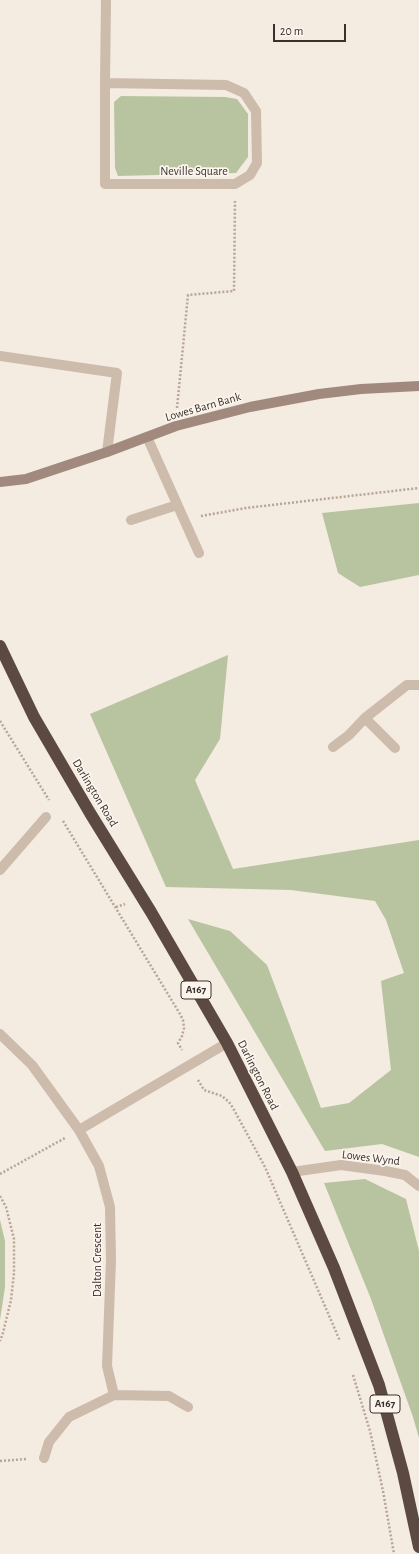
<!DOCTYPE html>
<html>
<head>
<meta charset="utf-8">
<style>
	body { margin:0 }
	#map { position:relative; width:419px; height:1554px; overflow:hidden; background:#f4ebe1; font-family:"Alegreya Sans",sans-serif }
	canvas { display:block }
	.scale { position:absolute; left:273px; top:24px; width:73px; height:18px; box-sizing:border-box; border:2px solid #3b302b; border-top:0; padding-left:5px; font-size:12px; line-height:14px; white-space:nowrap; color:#3b302b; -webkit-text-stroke:3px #fbf5ee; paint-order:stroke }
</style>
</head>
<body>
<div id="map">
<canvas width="419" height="1554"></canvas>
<div class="scale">20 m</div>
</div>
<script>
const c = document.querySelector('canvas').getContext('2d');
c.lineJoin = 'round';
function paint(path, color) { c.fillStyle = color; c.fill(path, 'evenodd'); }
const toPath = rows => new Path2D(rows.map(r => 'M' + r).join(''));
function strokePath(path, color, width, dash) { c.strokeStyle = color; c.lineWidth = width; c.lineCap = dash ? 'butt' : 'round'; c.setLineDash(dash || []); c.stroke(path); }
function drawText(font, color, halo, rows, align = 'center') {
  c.font = font + ' "Alegreya Sans",sans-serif'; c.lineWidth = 3.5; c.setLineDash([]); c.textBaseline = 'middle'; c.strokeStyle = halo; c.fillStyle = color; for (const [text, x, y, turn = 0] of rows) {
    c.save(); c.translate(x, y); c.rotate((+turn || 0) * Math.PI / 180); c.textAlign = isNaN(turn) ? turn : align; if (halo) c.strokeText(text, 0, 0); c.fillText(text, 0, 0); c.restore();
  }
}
const green = toPath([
	[121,96,225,97,237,99,248,114,248,157,236,173,118,176,115,168,114,102],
	[419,503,419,575,360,587,338,573,322,513],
	[228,655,220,739,195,780,233,869,419,840,419,1157,382,1144,325,1151,188,919,230,931,267,965,321,1108,349,1103,391,1070,381,981,404,973,386,920,375,901,291,890,166,887,90,714],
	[365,1179,406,1199,419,1251,419,1438,413,1417,371,1299,324,1183],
	[0,1220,5,1241,5,1287,0,1320]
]);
const path = toPath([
	[177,408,188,295,234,291,235,201],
	[201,516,246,508,419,488],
	[0,721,49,800],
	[63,821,180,1014,183,1020,184,1028,182,1036,178,1043,182,1050],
	[116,907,125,904],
	[198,1080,204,1090,222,1096,229,1102,233,1108,265,1167,340,1341],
	[0,1174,65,1138],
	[0,1196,6,1207,14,1239,14,1273,11,1300,3,1333,0,1341],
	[353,1375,370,1431,383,1491,394,1554],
	[0,1461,27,1459]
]);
const lane = toPath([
	[0,356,117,373,107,452]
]);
const street = toPath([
	[105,83,226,85,244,93,256,111,257,163,250,175,235,184,105,184,105,83,106,0],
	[147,437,199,553],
	[131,520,177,505],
	[365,718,395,748],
	[333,747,349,735,365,718,407,685,419,685],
	[0,870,46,817],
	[0,1034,32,1065,79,1130,99,1166,110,1207,111,1260,107,1366,114,1395,69,1417,49,1442,44,1458],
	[79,1130,227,1043],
	[292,1172,341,1165,385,1171,405,1175,419,1186],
	[114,1395,169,1396,188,1407]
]);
const secondary = toPath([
	[0,482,26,479,107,452,176,426,250,407,319,394,361,389,419,386]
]);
const highway = toPath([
	[0,646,34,717,90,813,151,912,227,1043,292,1172,334,1268,379,1385,403,1473,419,1547]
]);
const shields = [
	[196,990,30],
	[385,1404,30]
];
const shieldNames = [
	["A167",196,990],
	["A167",385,1404]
];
const streetNames = [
	["Neville Square",194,171],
	["Lowes Barn Bank",203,407,-16],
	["Darlington Road",95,793,59],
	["Darlington Road",258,1075,63],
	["Lowes Wynd",371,1158,7],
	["Dalton Crescent",97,1260,-90]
];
paint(green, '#b8c4a0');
strokePath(path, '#b9a596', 2.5, [2, 2]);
strokePath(lane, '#cdbbac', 10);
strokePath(street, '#cdbbac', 10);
strokePath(secondary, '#a18a7d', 10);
strokePath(highway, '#5c4a42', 12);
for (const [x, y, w] of shields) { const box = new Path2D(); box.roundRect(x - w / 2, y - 9, w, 18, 3); c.fillStyle = '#fbf5ee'; c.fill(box); strokePath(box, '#3b302b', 1); }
drawText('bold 11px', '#3b302b', null, shieldNames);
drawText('12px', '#3b302b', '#fbf5ee', streetNames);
</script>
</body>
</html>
